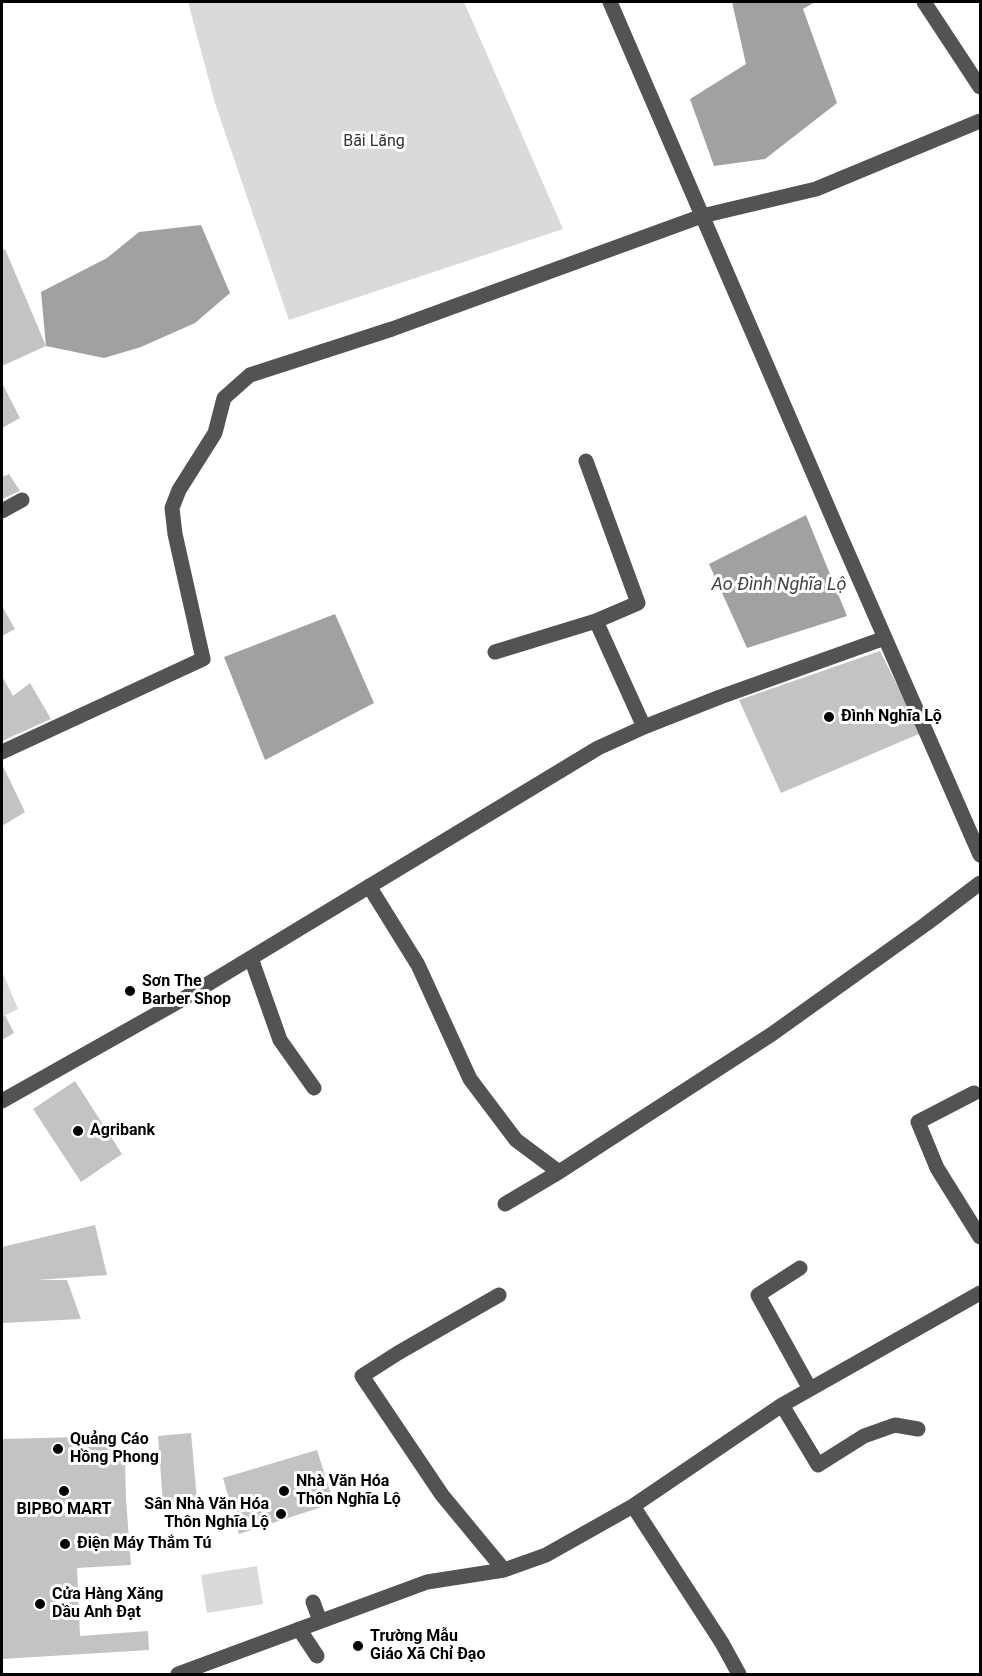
<!DOCTYPE html>
<html>
<head>
<meta charset="utf-8">
<style>
	body { margin:0 }
	#map { position:relative; width:982px; height:1676px; overflow:hidden; background:#fff; font-family:Roboto,sans-serif }
	canvas { display:block }
	.frame { position:absolute; inset:0; border:3px solid #000; pointer-events:none }
</style>
</head>
<body>
<div id="map">
<canvas width="982" height="1676"></canvas>
<div class="frame"></div>
</div>
<script>
const c = document.querySelector('canvas').getContext('2d');
c.lineJoin = 'round';
function paint(path, color) { c.fillStyle = color; c.fill(path, 'evenodd'); }
const toPath = rows => new Path2D(rows.map(r => 'M' + r).join(''));
function strokePath(path, color, width, dash) { c.strokeStyle = color; c.lineWidth = width; c.lineCap = dash ? 'butt' : 'round'; c.setLineDash(dash || []); c.stroke(path); }
function drawText(font, color, halo, rows, align = 'center') {
  c.font = font + ' Roboto,sans-serif'; c.lineWidth = 6; c.setLineDash([]); c.textBaseline = 'middle'; c.strokeStyle = halo; c.fillStyle = color; for (const [text, x, y, turn = 0] of rows) {
    c.save(); c.translate(x, y); c.rotate((+turn || 0) * Math.PI / 180); c.textAlign = isNaN(turn) ? turn : align; if (halo) c.strokeText(text, 0, 0); c.fillText(text, 0, 0); c.restore();
  }
}
const green = toPath([
	[188,2,464,2,563,229,289,320,215,103],
	[2,971,18,1009,2,1017],
	[257,1566,263,1604,207,1613,201,1575]
]);
const water = toPath([
	[732,2,815,2,803,9,837,103,765,159,714,166,690,99,746,64],
	[201,225,230,293,195,323,141,347,104,358,46,346,41,292,107,258,139,232],
	[806,515,847,616,747,648,709,564],
	[335,614,374,703,265,760,224,657]
]);
const building = toPath([
	[5,249,46,346,2,366,2,250],
	[2,383,20,418,2,428],
	[9,474,20,491,2,499,2,477],
	[2,606,15,629,2,636],
	[880,651,921,733,781,793,739,700],
	[2,676,13,696,30,683,51,719,2,741],
	[2,764,25,812,2,826],
	[5,1015,14,1033,2,1040,2,1017],
	[75,1081,122,1154,81,1182,33,1109],
	[95,1225,107,1275,37,1280,67,1280,81,1319,2,1323,2,1247],
	[191,1433,197,1500,163,1503,158,1436],
	[114,1436,115,1458,125,1458,126,1499,131,1565,77,1568,80,1636,148,1631,149,1650,2,1659,2,1439],
	[317,1450,334,1503,239,1534,223,1478]
]);
const minor = toPath([
	[610,2,839,533,980,855],
	[924,2,980,87],
	[586,461,638,603,596,621,644,727],
	[2,511,22,500],
	[495,652,596,621],
	[2,752,203,659,175,534,172,508,179,490,215,433,224,398,250,375,392,329,702,216,816,189,980,121],
	[369,886,418,965,470,1079,516,1140,559,1172,772,1034,926,924,980,883],
	[251,958,280,1040,314,1088],
	[974,1093,918,1122,937,1168,980,1237],
	[2,1101,183,999,598,748,644,727,720,697,885,638],
	[505,1204,559,1172],
	[800,1268,758,1295,810,1389],
	[499,1295,398,1353,362,1376,442,1495,504,1570],
	[782,1405,818,1465,864,1436,895,1425,918,1429],
	[633,1506,722,1643,739,1674],
	[313,1602,320,1621],
	[299,1629,317,1656],
	[178,1674,427,1582,504,1570,546,1555,633,1506,782,1405,980,1293]
]);
const markers = [
	[829,717,6,"#000"],
	[130,991,6,"#000"],
	[78,1131,6,"#000"],
	[58,1449,6,"#000"],
	[64,1491,6,"#000"],
	[284,1491,6,"#000"],
	[281,1514,6,"#000"],
	[65,1544,6,"#000"],
	[40,1604,6,"#000"],
	[358,1646,6,"#000"]
];
const parkNames = [
	["Bãi Lăng",374,142]
];
const poiNames = [
	["Đình Nghĩa Lộ",841,717],
	["Sơn The",142,982],
	["Barber Shop",142,1000],
	["Agribank",90,1131],
	["Quảng Cáo",70,1440],
	["Hồng Phong",70,1458],
	["Nhà Văn Hóa",296,1482],
	["Thôn Nghĩa Lộ",296,1500],
	["Sân Nhà Văn Hóa",269,1505,"right"],
	["Thôn Nghĩa Lộ",269,1523,"right"],
	["BIPBO MART",64,1510,"center"],
	["Điện Máy Thắm Tú",77,1544],
	["Cửa Hàng Xăng",52,1595],
	["Dầu Anh Đạt",52,1613],
	["Trường Mẫu",370,1637],
	["Giáo Xã Chỉ Đạo",370,1655]
];
const waterNames = [
	["Ao Đình Nghĩa Lộ",779,585]
];
paint(green, '#dadada');
paint(water, '#a1a1a1');
paint(building, '#c3c3c3');
strokePath(minor, '#535353', 15);
for (const [x, y, r, color] of markers) { const dot = new Path2D(); dot.arc(x, y, r, 0, 2 * Math.PI); c.fillStyle = color; c.fill(dot); strokePath(dot, '#fff', 2); }
drawText('16px', '#313131', '#fff', parkNames);
drawText('bold 16px', '#000', '#fff', poiNames, 'left');
drawText('italic 18px', '#424242', '#fff', waterNames);
</script>
</body>
</html>
